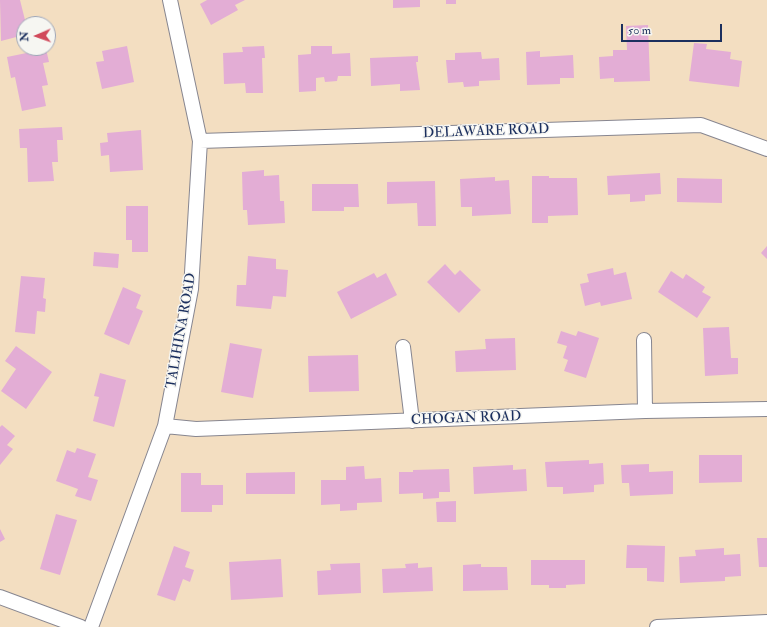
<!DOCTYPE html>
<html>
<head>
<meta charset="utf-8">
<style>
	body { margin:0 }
	#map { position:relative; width:767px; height:627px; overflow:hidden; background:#f3dec1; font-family:"IM FELL Double Pica",serif }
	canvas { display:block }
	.north { position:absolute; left:16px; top:16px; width:40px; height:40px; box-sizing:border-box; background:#f6f6f2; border:1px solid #9ea6b7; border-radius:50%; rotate:268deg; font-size:11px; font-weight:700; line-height:16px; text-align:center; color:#1b2f5e }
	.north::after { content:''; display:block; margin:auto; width:14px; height:18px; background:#d1495b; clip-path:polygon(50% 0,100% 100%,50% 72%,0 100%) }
	.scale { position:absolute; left:621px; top:24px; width:101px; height:18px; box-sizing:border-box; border:2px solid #1b2f5e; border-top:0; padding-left:5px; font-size:12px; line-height:14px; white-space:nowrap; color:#1b2f5e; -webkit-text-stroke:3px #f6f6f2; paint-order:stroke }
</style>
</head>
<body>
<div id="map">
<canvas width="767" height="627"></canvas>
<div class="north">N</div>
<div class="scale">50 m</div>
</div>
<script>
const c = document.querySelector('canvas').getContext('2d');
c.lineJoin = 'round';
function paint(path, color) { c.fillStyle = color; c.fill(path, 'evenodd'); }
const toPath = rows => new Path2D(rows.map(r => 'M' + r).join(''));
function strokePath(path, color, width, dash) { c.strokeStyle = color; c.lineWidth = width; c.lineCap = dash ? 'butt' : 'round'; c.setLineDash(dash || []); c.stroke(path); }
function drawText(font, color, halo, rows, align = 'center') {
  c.font = font + ' "IM FELL Double Pica",serif'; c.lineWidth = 3; c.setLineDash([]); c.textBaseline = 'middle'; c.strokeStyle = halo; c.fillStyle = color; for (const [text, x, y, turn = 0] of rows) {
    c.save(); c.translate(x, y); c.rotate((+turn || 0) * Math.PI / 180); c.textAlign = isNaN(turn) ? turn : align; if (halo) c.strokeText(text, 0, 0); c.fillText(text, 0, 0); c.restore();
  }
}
const building = toPath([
	[0,0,20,0,26,24,24,24,24,35,1,41],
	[207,0,245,0,235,5,238,10,211,25,200,4],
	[393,0,420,0,420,7,393,8],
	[446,0,456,0,456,4,446,4],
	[648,25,650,81,614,82,614,78,600,79,599,57,613,56,613,50,627,50,626,26],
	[694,43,707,44,706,49,731,52,730,59,742,61,739,87,689,81],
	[127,46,134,82,102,89,96,62,104,61,102,51],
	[264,46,265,58,262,58,263,93,246,93,245,83,224,84,223,53,243,52,242,47],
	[311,46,332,46,332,54,350,53,351,76,338,76,337,81,325,82,324,77,316,78,316,91,299,92,298,55,311,54],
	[46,49,49,62,43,63,48,85,42,86,46,106,22,111,15,77,11,78,7,57],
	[540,51,540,57,573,55,574,78,560,78,560,84,527,85,526,52],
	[481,52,482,59,499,58,500,80,479,81,479,86,464,87,463,82,448,83,446,60,455,60,455,53],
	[418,56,418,62,416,62,420,90,400,91,400,84,371,86,370,58],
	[62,127,63,140,57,140,58,162,52,162,54,181,28,182,27,148,20,148,19,129],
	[141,130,143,170,110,172,109,155,101,156,100,143,108,142,107,133],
	[264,170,264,176,279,175,280,201,284,201,285,223,248,225,247,210,243,210,242,172],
	[660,173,661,194,645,195,645,201,630,202,630,194,608,195,607,176],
	[532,176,549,176,549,178,577,178,578,215,548,216,548,223,532,223],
	[495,177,495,181,509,180,511,214,472,216,472,207,461,207,460,179],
	[677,178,722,179,722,203,677,202],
	[435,181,436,226,418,226,417,203,387,204,387,182],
	[312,184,358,184,359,207,344,207,344,211,312,211],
	[126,206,148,206,148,252,132,252,132,240,126,240],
	[767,246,767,259,761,253],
	[94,252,119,254,118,268,93,266],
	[248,256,276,259,276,269,288,270,286,297,273,296,271,309,236,306,237,285,246,285],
	[445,264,455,275,460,270,481,290,459,313,427,282],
	[613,268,614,275,626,272,632,299,601,306,600,302,585,306,580,284,589,282,587,274],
	[671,271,683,279,686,274,705,287,702,292,711,297,697,318,658,292],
	[374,273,377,278,386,273,397,295,351,319,337,292],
	[21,276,45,278,43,298,46,299,45,312,37,311,35,334,15,332],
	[123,287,141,295,136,308,143,311,129,345,104,334],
	[729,327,731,358,738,358,738,374,705,376,703,328],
	[561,331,576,336,578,331,599,338,586,378,564,371,568,360,563,358,567,346,557,343],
	[515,338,516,370,456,372,455,351,486,349,485,339],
	[230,343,262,349,253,398,221,392],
	[16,346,52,372,26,409,1,391,16,369,5,361],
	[358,355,359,391,309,392,308,356],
	[100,373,126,380,114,427,93,421,99,397,94,396],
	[2,425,15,436,7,445,13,449,0,465,0,427],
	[77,448,96,454,88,477,98,480,91,501,75,496,78,489,56,481,67,450,75,453],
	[699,455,742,455,742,482,699,483],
	[589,460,589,464,603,463,604,484,594,485,594,492,563,494,563,487,547,487,545,462],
	[649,464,649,472,673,471,673,494,630,496,629,483,622,483,621,465],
	[513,465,513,470,526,469,527,491,474,494,473,467],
	[364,466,365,479,381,478,382,502,357,503,357,510,340,511,340,504,321,505,321,480,346,480,346,467],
	[449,469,450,492,439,492,439,498,423,499,423,493,399,494,399,472,413,472,413,470],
	[295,472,295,494,246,494,246,473],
	[181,473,201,473,201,485,223,485,223,505,212,505,212,512,181,512],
	[456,501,456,522,437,522,436,502],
	[56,514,77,520,60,575,40,569],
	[0,529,5,539,0,542],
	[757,538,767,538,767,567,759,567],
	[627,545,665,546,664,582,647,581,647,568,626,568],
	[174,546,190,552,185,567,194,570,190,582,183,579,175,601,157,595],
	[724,548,724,555,740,554,741,576,725,577,725,581,680,583,679,557,696,556,695,550],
	[281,559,283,597,231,600,229,562],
	[531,560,585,560,585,584,566,585,566,588,549,588,549,585,531,585],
	[360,563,361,593,318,595,317,571,331,570,330,564],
	[418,563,418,568,432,567,433,591,383,593,382,569,406,568,405,564],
	[481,564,481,567,507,567,508,590,463,591,463,565]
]);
const minor = toPath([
	[200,141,701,125,767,149],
	[644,340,645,411],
	[403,347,412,421],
	[165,426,196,429,645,411,767,409],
	[0,597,81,627],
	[91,627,165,426,191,289,200,141,170,0],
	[657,627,767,622]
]);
const streetNames = [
	["DELAWARE ROAD",486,132,-2],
	["TALIHINA ROAD",182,331,-80],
	["CHOGAN ROAD",466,419,-2]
];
paint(building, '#e3add5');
strokePath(minor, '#878690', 16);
strokePath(minor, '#fff', 14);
drawText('14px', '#1b2f5e', '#f6f6f2', streetNames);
</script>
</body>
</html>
